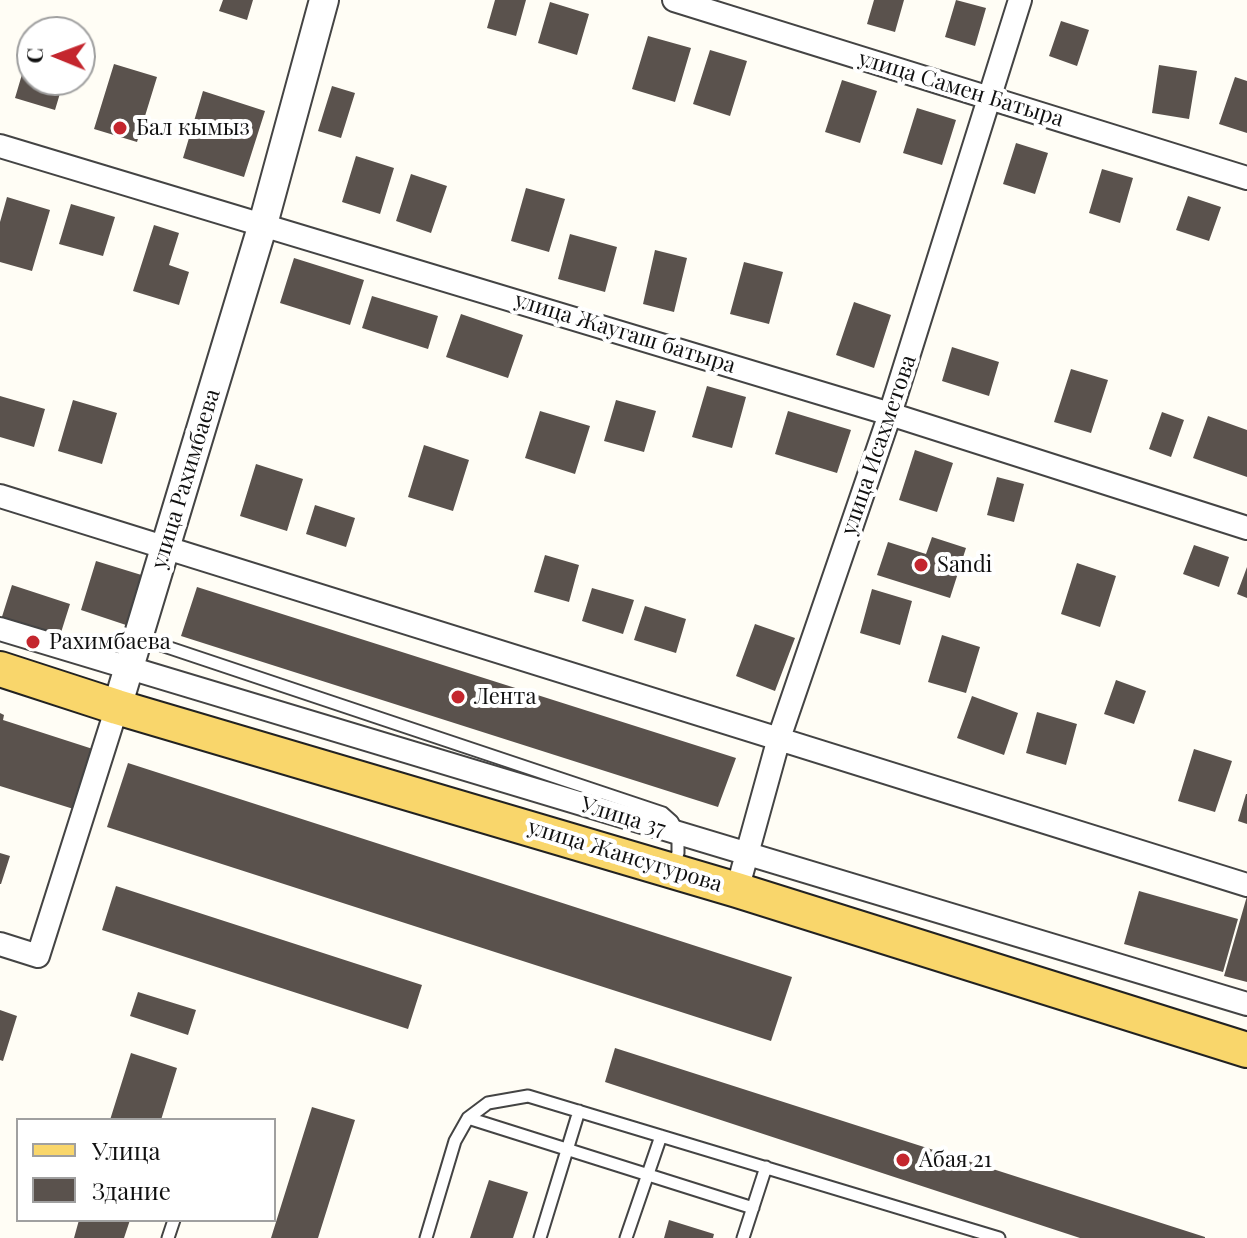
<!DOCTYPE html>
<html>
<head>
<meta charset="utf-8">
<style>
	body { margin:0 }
	#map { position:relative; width:1247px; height:1238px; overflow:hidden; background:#fffdf5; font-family:"Playfair Display",serif }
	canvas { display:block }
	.legend { position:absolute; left:16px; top:1118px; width:260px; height:104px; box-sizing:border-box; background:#fff; border:2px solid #a0a0a0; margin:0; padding:10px 14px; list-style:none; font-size:24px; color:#111 }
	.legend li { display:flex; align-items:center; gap:16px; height:40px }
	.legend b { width:40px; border:2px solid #a0a0a0 }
	.north { position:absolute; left:16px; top:16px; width:80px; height:80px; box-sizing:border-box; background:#fff; border:2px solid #a0a0a0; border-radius:50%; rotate:271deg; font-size:22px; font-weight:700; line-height:32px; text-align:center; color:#111 }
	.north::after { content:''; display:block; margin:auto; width:28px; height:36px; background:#c4262e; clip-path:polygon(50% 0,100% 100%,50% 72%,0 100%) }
</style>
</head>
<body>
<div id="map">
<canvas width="1247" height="1238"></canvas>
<ul class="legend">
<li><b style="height:10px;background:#f9d66b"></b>Улица</li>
<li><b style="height:22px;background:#5a524d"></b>Здание</li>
</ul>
<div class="north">С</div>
</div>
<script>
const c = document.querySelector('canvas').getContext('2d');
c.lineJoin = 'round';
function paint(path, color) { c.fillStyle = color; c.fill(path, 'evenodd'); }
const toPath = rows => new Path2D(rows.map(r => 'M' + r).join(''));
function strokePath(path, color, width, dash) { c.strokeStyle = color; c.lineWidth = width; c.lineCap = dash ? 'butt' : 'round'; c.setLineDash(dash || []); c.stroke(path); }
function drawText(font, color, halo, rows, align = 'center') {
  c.font = font + ' "Playfair Display",serif'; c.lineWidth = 8; c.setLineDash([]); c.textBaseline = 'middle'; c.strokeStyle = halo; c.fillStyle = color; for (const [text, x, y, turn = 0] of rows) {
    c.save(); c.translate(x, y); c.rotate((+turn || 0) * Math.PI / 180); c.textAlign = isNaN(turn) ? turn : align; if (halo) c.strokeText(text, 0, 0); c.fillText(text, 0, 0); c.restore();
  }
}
const building = toPath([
	[223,0,253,0,247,20,219,11],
	[495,0,526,0,516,36,487,28],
	[874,0,904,0,895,32,867,24],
	[956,0,986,8,975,46,945,37],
	[550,2,589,14,577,55,538,43],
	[1061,21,1089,30,1077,66,1049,56],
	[648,36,691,48,675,102,632,89],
	[710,50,747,61,730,116,693,104],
	[28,54,32,55,32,80,64,80,55,110,15,98],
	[114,64,157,77,137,142,94,129],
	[1159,65,1197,71,1189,119,1152,113],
	[1235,77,1247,81,1247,133,1219,124],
	[842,80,877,91,860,143,825,132],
	[332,86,355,93,341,138,318,131],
	[203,91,265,111,244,177,183,158],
	[917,108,956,120,942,165,903,153],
	[1016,143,1048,153,1035,194,1003,184],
	[356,156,394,168,380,214,342,202],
	[1102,169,1133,178,1120,223,1089,213],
	[411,174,447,186,431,233,396,221],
	[526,188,565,199,549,252,511,241],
	[1188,196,1221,207,1209,241,1176,230],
	[7,197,50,210,32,271,0,262,0,222],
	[71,204,115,217,103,256,59,244],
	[154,225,179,233,169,265,189,272,179,305,133,291],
	[570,234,617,247,605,292,558,279],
	[655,250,687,258,674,312,643,304],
	[294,258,364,280,350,325,280,303],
	[744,262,783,272,769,324,730,314],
	[372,296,438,316,428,349,362,328],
	[854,302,891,315,874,368,836,355],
	[461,314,523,335,508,378,446,357],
	[952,347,999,362,989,396,942,381],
	[1071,369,1108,380,1091,433,1054,422],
	[707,386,746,397,732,448,692,437],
	[0,396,45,409,34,447,0,437],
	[73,400,117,413,102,464,58,451],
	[616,400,656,411,644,452,604,441],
	[540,411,590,426,575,474,525,458],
	[788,411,851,430,837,473,775,454],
	[1162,412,1184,420,1171,457,1149,449],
	[1208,416,1247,430,1247,477,1193,458],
	[424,445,469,460,453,511,408,497],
	[915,450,953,463,937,512,899,500],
	[256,464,303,479,287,531,240,516],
	[997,477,1024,484,1014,522,987,515],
	[315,505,355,518,346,547,306,534],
	[932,537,966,548,950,598,877,575,888,542,926,554],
	[1194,545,1229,557,1219,587,1183,574],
	[545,555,579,565,569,602,534,592],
	[96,561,148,577,132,627,81,610],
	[1077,563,1116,576,1100,627,1061,614],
	[1247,567,1247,598,1237,594],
	[12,585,70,604,58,642,0,623],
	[197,587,736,758,718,807,181,636],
	[592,588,634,600,623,634,582,621],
	[872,589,912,601,900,645,860,633],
	[645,606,686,619,676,653,634,640],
	[755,624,795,638,775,691,736,676],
	[942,635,980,647,966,693,928,682],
	[1116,680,1146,691,1134,724,1104,714],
	[972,696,1018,713,1004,755,957,738],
	[1037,712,1077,724,1066,765,1026,753],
	[0,713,4,715,3,720,99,751,80,811,0,786],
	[1194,749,1232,761,1215,812,1178,801],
	[128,763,792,977,771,1041,107,827],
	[1246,794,1247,794,1247,824,1238,821],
	[0,853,10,856,1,884,0,884],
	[116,886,422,985,408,1029,102,930],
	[1139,891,1238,919,1223,972,1124,944],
	[1247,896,1247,982,1224,976],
	[138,992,196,1010,188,1035,130,1016],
	[0,1010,17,1016,3,1061,0,1060],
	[615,1048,1205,1237,1205,1238,1080,1238,605,1082],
	[131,1053,177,1068,161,1120,110,1120],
	[312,1107,355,1120,318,1238,271,1238],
	[489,1180,528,1192,513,1238,470,1238],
	[79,1220,130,1220,124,1238,74,1238],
	[669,1220,714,1234,713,1238,664,1238]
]);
const service = toPath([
	[140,638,663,813,672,821,678,832,678,853,673,866],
	[468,1118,753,1208],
	[168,1238,174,1220],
	[426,1238,455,1141,468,1118,488,1103,528,1096,999,1238],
	[540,1238,579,1111],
	[626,1238,661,1136],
	[743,1238,766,1167]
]);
const minor = toPath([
	[674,0,1247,178],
	[0,146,890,414,1247,528],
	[0,496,1247,885],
	[0,629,1247,1004],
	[737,890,779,738,890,414,1020,0],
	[0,944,38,956,117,707]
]);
const tertiary = toPath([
	[117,707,263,224,324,0]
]);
const primary = toPath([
	[0,669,117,707,737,890,1247,1050]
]);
const markers = [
	[120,128,8,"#c4262e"],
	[921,565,8,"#c4262e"],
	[33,642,8,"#c4262e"],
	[458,697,8,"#c4262e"],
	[903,1160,8,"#c4262e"]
];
const streetNames = [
	["улица Самен Батыра",961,89,17],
	["улица Жаугаш батыра",625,333,17],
	["улица Исахметова",879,445,-71],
	["улица Рахимбаева",186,479,-73],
	["Улица 37",623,817,17],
	["улица Жансугурова",625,856,17]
];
const poiNames = [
	["Бал кымыз",136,128],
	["Sandi",937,565],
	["Рахимбаева",49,642],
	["Лента",474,697],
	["Абая 21",919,1160]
];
paint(building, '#5a524d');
strokePath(service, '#444', 15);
strokePath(minor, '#444', 26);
strokePath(tertiary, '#444', 32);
strokePath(primary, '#222', 38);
strokePath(service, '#fff', 11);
strokePath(minor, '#fff', 22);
strokePath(tertiary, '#fff', 28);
strokePath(primary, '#f9d66b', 34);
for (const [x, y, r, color] of markers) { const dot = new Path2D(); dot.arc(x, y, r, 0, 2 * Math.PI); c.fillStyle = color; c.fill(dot); strokePath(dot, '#fff', 3); }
drawText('22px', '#111', '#fff', streetNames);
drawText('22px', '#111', '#fff', poiNames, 'left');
</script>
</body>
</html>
